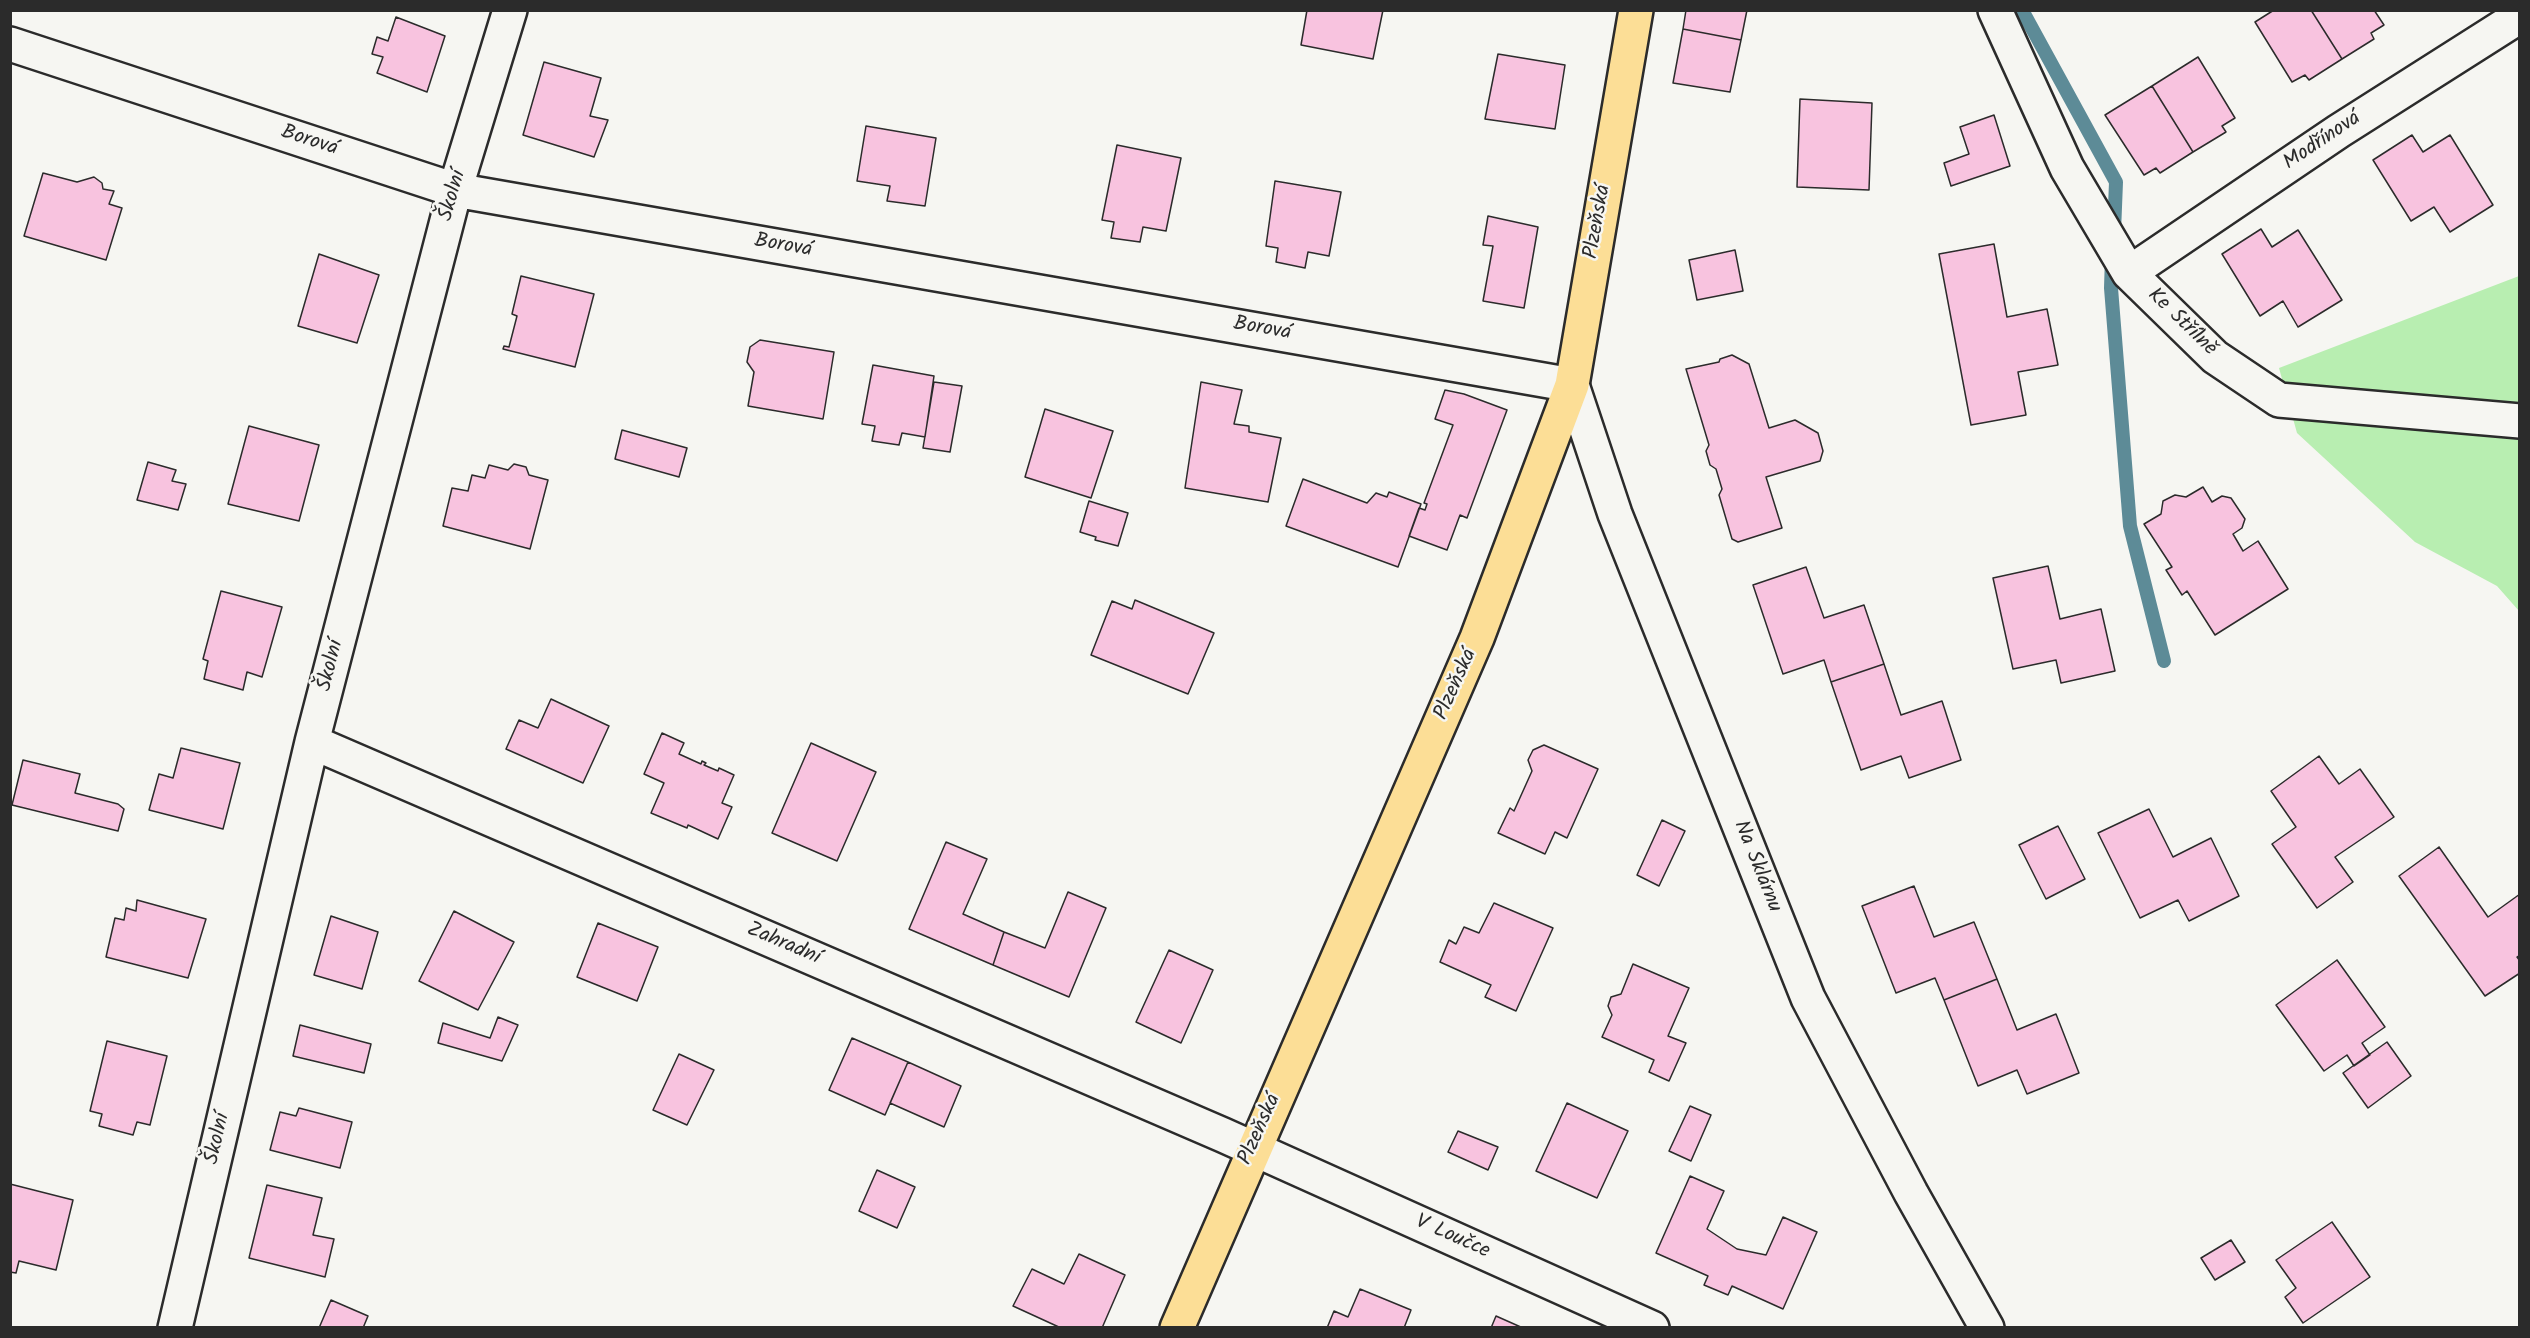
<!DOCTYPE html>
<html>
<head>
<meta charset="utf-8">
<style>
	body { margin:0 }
	#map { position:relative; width:2530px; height:1338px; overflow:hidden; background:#f6f6f2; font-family:Kalam,sans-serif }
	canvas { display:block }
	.frame { position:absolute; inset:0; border:12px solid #2b2b2b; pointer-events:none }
</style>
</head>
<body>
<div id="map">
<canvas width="2530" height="1338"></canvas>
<div class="frame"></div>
</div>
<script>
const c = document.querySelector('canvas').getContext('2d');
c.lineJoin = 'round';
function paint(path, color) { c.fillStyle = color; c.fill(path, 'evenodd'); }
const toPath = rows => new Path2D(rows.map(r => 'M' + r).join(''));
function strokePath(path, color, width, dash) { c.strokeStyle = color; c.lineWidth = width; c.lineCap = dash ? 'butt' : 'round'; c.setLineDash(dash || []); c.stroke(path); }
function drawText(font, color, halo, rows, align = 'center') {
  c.font = font + ' Kalam,sans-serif'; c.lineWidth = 5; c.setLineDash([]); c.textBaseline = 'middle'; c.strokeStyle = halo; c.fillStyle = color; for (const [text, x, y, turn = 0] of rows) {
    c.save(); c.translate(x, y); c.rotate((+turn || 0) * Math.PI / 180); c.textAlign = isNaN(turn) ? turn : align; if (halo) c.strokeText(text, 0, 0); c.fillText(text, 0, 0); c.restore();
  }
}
const green = toPath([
	[2519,276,2519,611,2497,586,2415,542,2297,433,2279,368]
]);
const stream = toPath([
	[2022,10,2116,182,2114,232],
	[2112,257,2111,288,2130,526,2164,661]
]);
const building = toPath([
	[1307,10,1383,10,1373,59,1301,45,1307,10],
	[1686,10,1747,10,1741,40,1683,29,1686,10],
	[2274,10,2311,10,2342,59,2309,80,2305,75,2292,82,2255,22,2274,10],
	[2311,10,2374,10,2384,25,2371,33,2374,39,2342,59,2311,10],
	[396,17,445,36,427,92,377,73,383,57,372,54,377,37,388,41,396,17],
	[1683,29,1741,40,1730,92,1673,83,1683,29],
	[1498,54,1565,65,1555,129,1485,119,1498,54],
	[2198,57,2235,118,2222,126,2226,132,2193,152,2152,86,2198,57],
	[544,62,601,78,590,116,608,120,594,157,523,135,544,62],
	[2152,86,2193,152,2160,173,2156,168,2144,175,2105,115,2152,86],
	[1800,99,1872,103,1869,190,1797,187,1800,99],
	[1994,115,2010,166,1951,186,1944,163,1969,154,1960,127,1994,115],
	[866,126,936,138,925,206,887,201,890,186,857,181,866,126],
	[2412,135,2423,152,2450,135,2493,205,2450,232,2434,207,2411,221,2373,160,2412,135],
	[1117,145,1181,158,1166,231,1143,227,1140,242,1111,238,1114,222,1102,220,1117,145],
	[43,173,77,182,94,177,102,183,103,189,114,191,109,204,122,208,106,260,24,236,43,173],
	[1275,181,1341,192,1329,256,1308,252,1305,268,1276,262,1278,248,1266,246,1275,181],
	[1488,216,1538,227,1524,308,1483,301,1493,246,1483,245,1488,216],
	[2261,229,2272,247,2298,230,2342,300,2298,327,2283,301,2260,316,2222,254,2261,229],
	[1994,244,2007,317,2047,309,2058,365,2018,372,2026,415,1971,425,1939,254,1994,244],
	[1735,250,1743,291,1697,300,1689,260,1735,250],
	[319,254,379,275,357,343,298,326,319,254],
	[521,276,594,294,575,367,503,349,504,346,509,347,517,316,512,314,521,276],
	[760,340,834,352,823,419,748,406,754,372,747,362,750,347,760,340],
	[1732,355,1749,364,1769,428,1795,420,1818,433,1823,451,1820,461,1766,477,1782,528,1738,542,1732,539,1719,495,1722,489,1716,469,1710,465,1706,451,1709,445,1686,369,1719,362,1720,359,1732,355],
	[873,365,934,376,925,437,902,433,899,445,872,441,875,426,862,424,873,365],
	[934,382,962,386,950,452,923,448,934,382],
	[1201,382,1242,390,1234,424,1249,426,1249,432,1281,438,1268,502,1185,488,1201,382],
	[1445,390,1464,394,1507,410,1467,518,1460,515,1447,550,1409,536,1419,508,1425,510,1427,504,1424,503,1453,425,1435,419,1445,390],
	[1045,409,1113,431,1091,498,1025,477,1045,409],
	[249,426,319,445,299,521,228,504,249,426],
	[622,430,687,448,679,477,615,459,622,430],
	[148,462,176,470,172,481,186,484,178,510,137,500,148,462],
	[514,464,526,467,529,475,548,480,530,549,443,526,452,488,468,491,472,475,485,478,489,465,508,470,514,464],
	[1303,479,1367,503,1376,493,1387,497,1389,492,1421,504,1398,567,1286,526,1303,479],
	[2203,487,2212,502,2222,496,2231,498,2245,519,2242,528,2233,534,2243,551,2258,541,2288,589,2215,635,2187,591,2182,595,2166,570,2172,567,2144,524,2161,514,2163,501,2175,495,2186,497,2203,487],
	[1089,501,1128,513,1118,546,1095,540,1096,537,1080,532,1089,501],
	[2048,566,2060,619,2101,609,2115,671,2061,683,2056,660,2013,669,1993,578,2048,566],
	[1806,567,1824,618,1864,605,1884,664,1831,682,1824,660,1783,674,1753,585,1806,567],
	[221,591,282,607,262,677,247,672,243,690,204,679,208,661,203,659,221,591],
	[1135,600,1214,633,1188,694,1091,655,1112,601,1132,609,1135,600],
	[1884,664,1901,715,1942,701,1961,760,1909,778,1901,756,1861,770,1831,682,1884,664],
	[551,699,609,726,583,783,506,749,519,720,538,728,551,699],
	[662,733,684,743,679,754,701,764,702,761,706,763,704,765,718,771,719,768,734,775,722,803,732,807,718,839,688,825,687,828,651,813,664,783,644,774,662,733],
	[811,743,876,772,837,861,772,833,811,743],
	[1544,745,1598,769,1567,838,1555,832,1545,854,1498,833,1510,808,1514,811,1532,771,1528,760,1533,750,1544,745],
	[181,748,240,763,223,829,149,810,159,774,173,778,181,748],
	[2319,756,2339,784,2360,769,2394,817,2335,857,2353,882,2317,908,2272,844,2296,827,2271,791,2319,756],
	[23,760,80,774,75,793,118,804,124,809,118,831,12,805,23,760],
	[2149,809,2173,857,2211,838,2239,896,2189,921,2178,900,2140,918,2098,833,2149,809],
	[1662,820,1685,831,1659,886,1637,875,1662,820],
	[2058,826,2085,879,2046,899,2019,845,2058,826],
	[946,842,987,859,963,914,1004,932,993,965,909,929,946,842],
	[2439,847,2488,917,2520,894,2520,955,2517,957,2520,961,2520,973,2485,996,2399,876,2439,847],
	[1914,886,1934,937,1974,922,1997,979,1944,1000,1935,978,1896,993,1862,906,1914,886],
	[1068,892,1106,908,1069,997,993,965,1004,932,1045,948,1068,892],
	[137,900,206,919,188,978,106,957,115,918,124,920,126,908,136,911,137,900],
	[1494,903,1553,928,1516,1011,1485,997,1491,985,1440,962,1449,940,1456,944,1464,927,1479,933,1494,903],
	[454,911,514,942,478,1010,419,981,454,911],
	[331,916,378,932,362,989,314,975,331,916],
	[598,923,658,947,637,1001,577,977,598,923],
	[1169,950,1213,970,1181,1043,1136,1022,1169,950],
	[2337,960,2385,1027,2362,1043,2370,1055,2354,1066,2347,1055,2324,1071,2276,1005,2337,960],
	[1633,964,1689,988,1668,1036,1686,1043,1669,1081,1649,1072,1654,1060,1602,1037,1612,1015,1608,1006,1611,997,1621,994,1633,964],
	[1997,979,2017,1030,2056,1014,2079,1073,2027,1094,2017,1070,1978,1086,1944,1000,1997,979],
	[498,1017,518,1025,502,1061,438,1043,443,1023,490,1038,498,1017],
	[300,1025,371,1044,364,1073,293,1056,300,1025],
	[852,1038,908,1062,885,1115,829,1090,852,1038],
	[107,1041,167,1056,150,1125,137,1122,133,1135,99,1126,102,1114,90,1111,107,1041],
	[2387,1042,2411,1076,2368,1108,2343,1073,2387,1042],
	[679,1054,714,1070,687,1125,653,1110,679,1054],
	[908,1062,961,1086,944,1127,890,1103,908,1062],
	[1567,1103,1628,1131,1597,1198,1536,1171,1567,1103],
	[1690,1106,1711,1115,1691,1161,1669,1151,1690,1106],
	[299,1108,352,1122,340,1168,270,1150,280,1112,296,1116,299,1108],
	[1458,1131,1498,1147,1488,1170,1448,1152,1458,1131],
	[877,1170,915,1187,897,1228,859,1211,877,1170],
	[1690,1176,1724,1191,1707,1229,1737,1249,1766,1255,1783,1217,1817,1232,1783,1309,1732,1286,1728,1295,1704,1285,1708,1276,1656,1253,1690,1176],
	[10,1184,73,1200,56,1270,19,1261,16,1273,10,1272,10,1184],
	[267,1185,322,1198,313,1235,334,1239,325,1277,249,1258,267,1185],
	[2332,1222,2370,1277,2303,1323,2285,1297,2296,1288,2276,1260,2332,1222],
	[2231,1240,2245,1262,2215,1280,2201,1258,2231,1240],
	[1079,1254,1125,1275,1102,1328,1061,1328,1013,1306,1032,1269,1064,1284,1079,1254],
	[1360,1289,1411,1310,1404,1328,1327,1328,1334,1311,1348,1317,1360,1289],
	[331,1300,368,1316,363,1328,319,1328,331,1300],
	[1496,1316,1523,1328,1491,1328,1496,1316]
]);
const minor = toPath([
	[1995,10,2067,168,2129,273,2215,357,2279,400,2520,421],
	[10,44,455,190,1572,385,1615,514,1808,998,1911,1193,1987,1328],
	[2129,273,2339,131,2520,16],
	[312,742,1223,1135,1652,1328],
	[175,1328,312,742,455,190,510,10]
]);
const major = toPath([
	[1177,1328,1477,638,1572,385,1636,10]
]);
const streetNames = [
	["Borová",309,142,18],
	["Modřínová",2323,142,-34],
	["Školní",454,196,-74],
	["Plzeňská",1599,222,-80],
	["Borová",783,247,10],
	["Ke Střílně",2181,323,44],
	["Borová",1262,330,10],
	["Školní",332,666,-76],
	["Plzeňská",1457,685,-66],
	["Na Sklárnu",1756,867,68],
	["Zahradní",783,945,23],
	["Plzeňská",1261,1130,-66],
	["Školní",219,1139,-77],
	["V Loučce",1452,1238,24]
];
paint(green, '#b8eeb1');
strokePath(stream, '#5d8b97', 14);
paint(building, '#f8c3df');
strokePath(building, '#2b2b2b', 1.5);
strokePath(minor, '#2b2b2b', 38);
strokePath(major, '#2b2b2b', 38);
strokePath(minor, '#f6f6f2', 33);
strokePath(major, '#fcde96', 33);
drawText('21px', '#2b2b2b', '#f6f6f2', streetNames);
</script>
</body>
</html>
